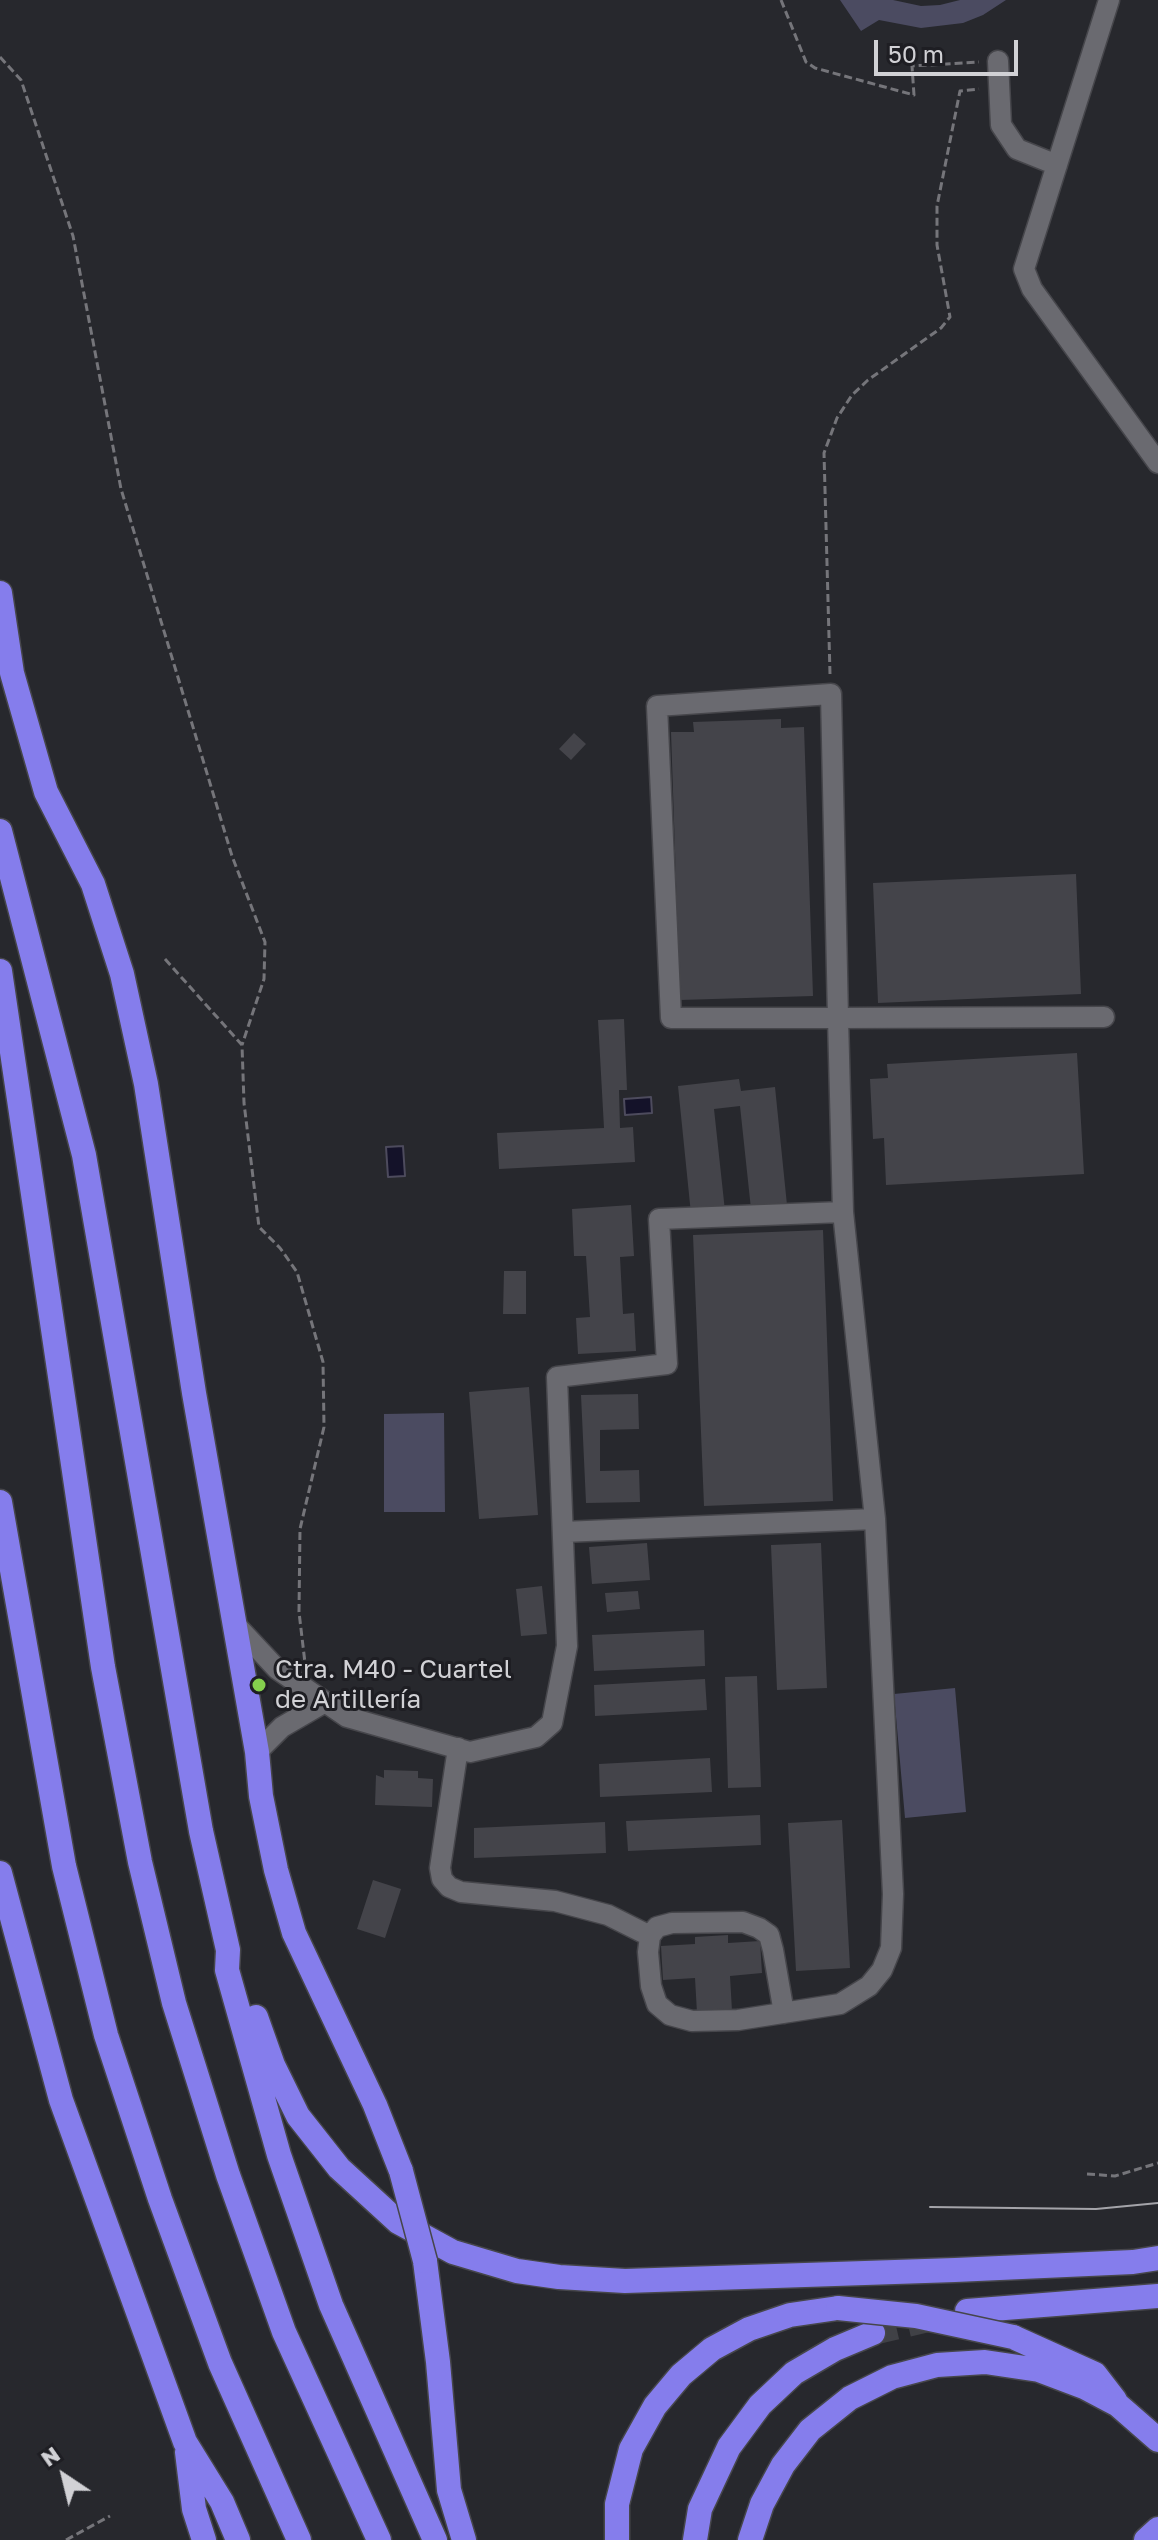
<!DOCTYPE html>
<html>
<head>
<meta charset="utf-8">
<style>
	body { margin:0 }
	#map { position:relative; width:1158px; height:2540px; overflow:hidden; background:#27282d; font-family:"Golos Text",sans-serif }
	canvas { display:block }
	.north { position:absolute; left:24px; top:2436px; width:80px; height:80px; -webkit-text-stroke:6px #1e1e23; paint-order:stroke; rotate:325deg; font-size:22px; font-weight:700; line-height:32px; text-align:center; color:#d1d1d5 }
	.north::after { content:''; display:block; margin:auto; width:28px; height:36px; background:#d1d1d5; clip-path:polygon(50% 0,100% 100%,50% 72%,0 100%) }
	.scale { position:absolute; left:874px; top:40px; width:144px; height:36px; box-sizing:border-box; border:4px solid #d1d1d5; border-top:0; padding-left:10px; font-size:24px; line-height:28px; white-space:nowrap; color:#d1d1d5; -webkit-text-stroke:6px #1e1e23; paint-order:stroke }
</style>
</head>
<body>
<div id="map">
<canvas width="1158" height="2540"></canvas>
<div class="north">N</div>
<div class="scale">50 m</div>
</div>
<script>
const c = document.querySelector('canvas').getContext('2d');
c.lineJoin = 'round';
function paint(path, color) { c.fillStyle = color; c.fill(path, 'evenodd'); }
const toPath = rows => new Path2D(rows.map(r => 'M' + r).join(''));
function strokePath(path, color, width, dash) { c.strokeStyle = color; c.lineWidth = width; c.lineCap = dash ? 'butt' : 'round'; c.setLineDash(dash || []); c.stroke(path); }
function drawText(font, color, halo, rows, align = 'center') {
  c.font = font + ' "Golos Text",sans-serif'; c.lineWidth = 6; c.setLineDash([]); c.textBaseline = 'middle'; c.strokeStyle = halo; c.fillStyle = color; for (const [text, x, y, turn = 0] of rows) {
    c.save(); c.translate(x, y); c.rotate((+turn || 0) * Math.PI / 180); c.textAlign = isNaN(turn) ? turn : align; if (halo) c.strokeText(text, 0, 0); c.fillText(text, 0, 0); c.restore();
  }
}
const green = toPath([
	[840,0,893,0,921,6,940,5,960,0,1006,0,983,15,963,23,921,28,879,20,861,31],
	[444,1413,445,1512,384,1512,384,1414],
	[955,1688,966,1812,905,1818,894,1694]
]);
const water = toPath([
	[651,1097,652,1113,625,1115,624,1099,651,1097],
	[403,1146,405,1176,388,1177,386,1147,403,1146]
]);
const building = toPath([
	[781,719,781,728,804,727,813,996,680,1000,671,732,694,732,693,722],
	[574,733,586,744,571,760,559,749],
	[1076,874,1081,994,878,1003,873,883],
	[624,1019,627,1090,619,1090,620,1128,633,1127,635,1162,499,1169,497,1133,604,1128,598,1020],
	[1077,1053,1084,1174,886,1185,884,1138,873,1139,870,1079,888,1078,887,1064],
	[739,1079,741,1091,775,1087,787,1205,751,1209,740,1106,714,1109,725,1211,691,1214,678,1086],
	[631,1205,634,1256,620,1257,623,1314,634,1313,636,1351,578,1354,576,1318,590,1317,586,1256,574,1256,572,1209],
	[823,1230,833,1501,704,1506,693,1235],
	[504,1271,526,1271,526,1314,503,1314],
	[529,1387,538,1515,479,1519,469,1392],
	[638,1394,639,1429,600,1430,600,1471,639,1470,640,1502,586,1503,581,1395],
	[647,1543,650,1580,592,1584,589,1547],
	[821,1543,827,1688,777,1690,771,1545],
	[542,1586,547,1634,521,1636,516,1589],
	[638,1591,640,1609,607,1612,605,1593],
	[704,1630,705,1666,594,1671,592,1635],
	[757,1676,761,1787,728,1788,725,1677],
	[705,1679,707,1710,595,1716,594,1685],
	[710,1758,712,1792,600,1797,599,1764],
	[384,1770,418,1771,418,1778,433,1779,432,1807,375,1805,376,1775,384,1778],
	[760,1815,761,1845,628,1851,626,1821],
	[842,1820,850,1968,796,1971,788,1823],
	[605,1822,606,1853,474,1858,474,1828],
	[373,1880,401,1889,385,1938,357,1929],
	[728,1935,728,1943,760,1941,762,1973,730,1976,732,2011,697,2013,695,1978,663,1980,661,1946,695,1944,695,1937]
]);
const highwayTunnel = toPath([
	[873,2333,933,2319]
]);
const path = toPath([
	[781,0,806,62,815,68,914,95,912,66,979,62],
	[0,57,21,80,73,236,121,489,232,856,265,942,264,979,242,1045],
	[830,674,824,453,837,418,852,395,868,380,941,328,950,317,937,245,937,206,960,91,979,89],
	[165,959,242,1045,244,1103,259,1227,280,1248,297,1272,323,1362,324,1427,300,1529,299,1612,305,1663],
	[1087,2174,1115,2176,1158,2163],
	[66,2540,110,2516]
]);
const minor = toPath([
	[1109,0,1024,269,1032,289,1158,463],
	[998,61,1001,125,1017,149,1057,165],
	[563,1532,875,1519],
	[234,1623,277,1669,347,1717,470,1752,536,1737,552,1723,567,1646,557,1377,667,1364,659,1219,843,1212],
	[458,1748,440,1868,442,1879,449,1887,461,1892,555,1901,608,1915,650,1936],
	[257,1752,282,1727,325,1702],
	[784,2013,773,1950,769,1935,759,1928,743,1922,672,1923,657,1927,650,1936,648,1952,651,1986,657,2004,670,2015,692,2021,738,2020,840,2004,869,1986,882,1970,891,1948,893,1894,875,1519,843,1212,838,1018,831,694,657,706,671,1018,838,1018,1104,1017]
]);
const highway = toPath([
	[0,593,12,673,46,792,93,884,122,974,146,1084,194,1393,257,1752,261,1796,276,1870,294,1933,375,2105,401,2171],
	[0,831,84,1155,201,1831,228,1950,227,1970,279,2155,331,2305,435,2540],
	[0,971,103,1667,140,1862,174,2003,228,2175,284,2332,379,2540],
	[0,1502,64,1866,106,2035,160,2199,220,2363,299,2540],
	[0,1873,61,2100,185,2442,222,2502,238,2540],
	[256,2017,273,2065,298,2116,339,2168,398,2222,453,2252,517,2271,559,2277,625,2281,955,2270,1133,2262,1158,2258],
	[425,2261,438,2362,449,2490,464,2540],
	[967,2311,1158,2296],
	[1013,2337,1095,2374,1115,2400],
	[187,2452,194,2509,204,2540],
	[617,2540,617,2504,631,2449,655,2406,681,2375,712,2349,749,2329,790,2315,838,2308],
	[695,2540,700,2509,729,2447,760,2405,794,2373,835,2349,873,2333],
	[750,2540,762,2504,783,2465,810,2430,850,2398,892,2377,937,2365,985,2362,1039,2370,1084,2387,1118,2405,1158,2440],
	[1146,2540,1158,2529]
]);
const tram = toPath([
	[930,2207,1096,2209,1158,2203]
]);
const highwayBridge = toPath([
	[401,2171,425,2261],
	[838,2308,916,2316,1013,2337]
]);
const markers = [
	[259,1685,8,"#84cf4d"]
];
const poiNames = [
	["Ctra. M40 - Cuartel",275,1670],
	["de Artillería",275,1700]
];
paint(green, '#4b4b61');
paint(water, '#141229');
strokePath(water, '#4d4b5d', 2);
paint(building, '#44444a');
strokePath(highwayTunnel, '#404146', 24, [24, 12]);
strokePath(minor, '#46464b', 23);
strokePath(highway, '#46464b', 27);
strokePath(path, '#75757a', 3, [8, 4]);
strokePath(minor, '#6a6a70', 20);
strokePath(highway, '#857dec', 24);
strokePath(tram, '#a4a4a9', 2);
strokePath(highwayBridge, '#46464b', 27, []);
strokePath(highwayBridge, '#857dec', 24);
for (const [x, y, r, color] of markers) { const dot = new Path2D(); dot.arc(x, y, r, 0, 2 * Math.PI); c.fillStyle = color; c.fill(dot); strokePath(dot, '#1e1e23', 3); }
drawText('26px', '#d1d1d5', '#1e1e23', poiNames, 'left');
</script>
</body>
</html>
